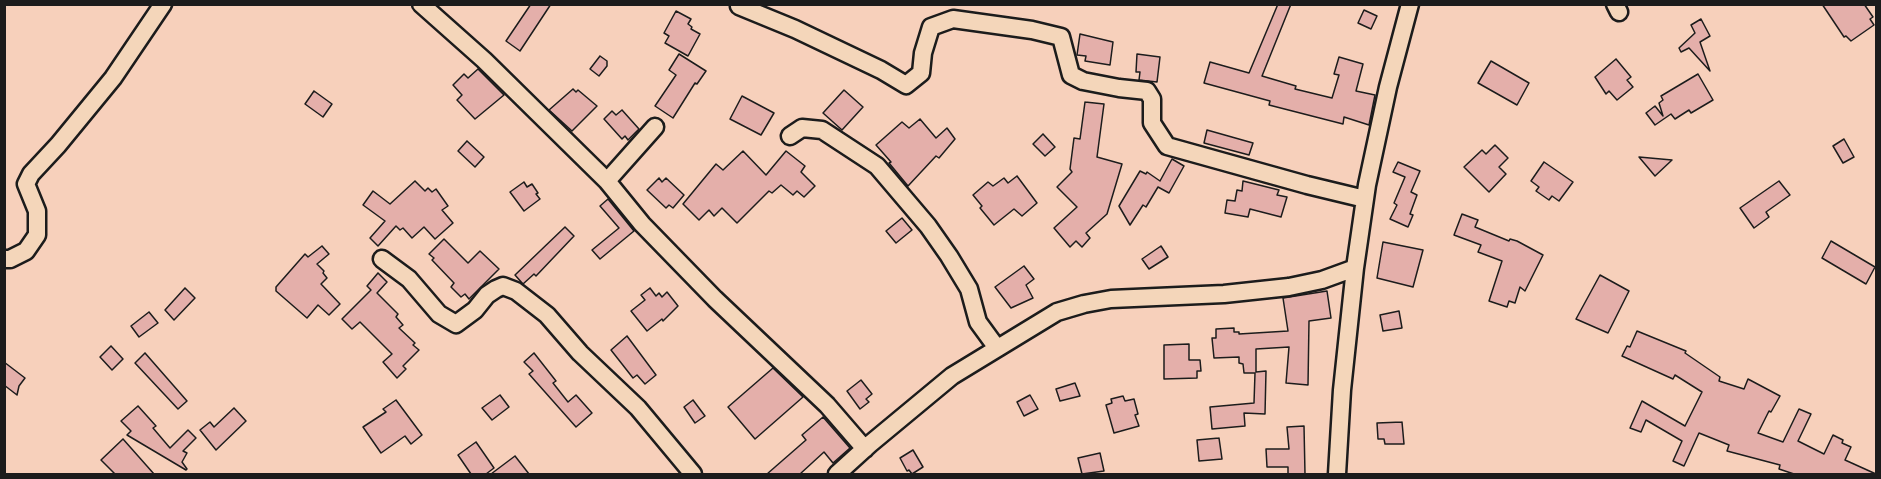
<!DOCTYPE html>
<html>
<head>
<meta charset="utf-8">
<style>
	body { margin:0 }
	#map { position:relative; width:1881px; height:479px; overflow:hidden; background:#f7d0bb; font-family:"Indie Flower",sans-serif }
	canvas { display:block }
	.frame { position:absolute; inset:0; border:6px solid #1c1c1c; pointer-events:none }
</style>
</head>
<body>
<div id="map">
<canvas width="1881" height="479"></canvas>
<div class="frame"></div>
</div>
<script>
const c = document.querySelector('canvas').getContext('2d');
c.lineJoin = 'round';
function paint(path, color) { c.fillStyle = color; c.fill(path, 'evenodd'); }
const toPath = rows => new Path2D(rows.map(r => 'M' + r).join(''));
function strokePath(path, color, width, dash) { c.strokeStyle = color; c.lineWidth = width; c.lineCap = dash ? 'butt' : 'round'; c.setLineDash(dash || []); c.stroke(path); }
const building = toPath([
	[531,4,551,4,520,51,506,41,531,4],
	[1278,4,1291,4,1262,76,1296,86,1295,89,1332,98,1339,75,1334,74,1339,57,1363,64,1356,91,1375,95,1369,125,1344,117,1343,124,1269,105,1270,101,1204,83,1210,62,1249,73,1278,4],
	[1822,4,1864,4,1873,17,1870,19,1874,25,1851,41,1846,36,1844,37,1822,4],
	[1364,10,1377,16,1371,29,1358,23,1364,10],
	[676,11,691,19,688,24,692,27,691,29,700,34,688,56,665,43,669,36,664,33,676,11],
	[1701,19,1710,36,1700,42,1710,71,1689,48,1681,52,1679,48,1695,33,1691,25,1701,19],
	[1080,34,1113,42,1110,65,1085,61,1086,56,1077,55,1080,34],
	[679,54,706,71,697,84,695,83,673,118,655,106,676,75,669,70,679,54],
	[1137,54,1160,57,1157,82,1139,80,1140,72,1136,72,1137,54],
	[600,56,607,61,607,66,599,76,590,69,600,56],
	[1616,59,1631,77,1627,80,1633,87,1617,100,1609,91,1606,94,1595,77,1616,59],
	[1491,61,1529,83,1517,105,1478,83,1491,61],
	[478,69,504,95,475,119,457,100,462,95,453,85,464,74,468,78,478,69],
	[1698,74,1713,100,1691,113,1689,110,1675,119,1671,114,1655,125,1646,113,1655,106,1663,116,1659,103,1663,100,1661,96,1698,74],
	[573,89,576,92,578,90,597,106,572,131,549,110,573,89],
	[844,90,863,107,842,130,823,113,844,90],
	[314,91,332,104,323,117,305,104,314,91],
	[742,96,774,113,761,135,730,119,742,96],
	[1085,102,1104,104,1097,157,1122,164,1107,214,1086,233,1090,238,1082,247,1076,241,1070,247,1054,228,1077,207,1057,187,1072,172,1070,169,1074,138,1080,139,1085,102],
	[622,110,639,129,628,140,625,136,622,139,604,119,612,111,616,115,622,110],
	[920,119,936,138,947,128,955,139,939,158,936,156,908,186,889,163,891,162,876,145,902,122,909,128,920,119],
	[1207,130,1253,143,1249,155,1204,143,1207,130],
	[1043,134,1055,147,1045,156,1033,144,1043,134],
	[1844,139,1854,157,1843,163,1833,146,1844,139],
	[467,141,484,157,475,167,458,151,467,141],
	[1495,145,1508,158,1499,167,1506,174,1489,192,1464,167,1482,150,1486,154,1495,145],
	[743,151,766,175,786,151,805,166,801,172,815,186,804,197,797,191,793,195,781,185,772,193,769,191,737,223,722,208,714,216,709,210,699,220,683,204,716,164,723,170,743,151],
	[1639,157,1672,160,1655,176,1639,157],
	[1172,159,1184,166,1169,193,1158,187,1146,207,1143,205,1130,225,1119,206,1140,171,1146,174,1147,172,1160,181,1172,159],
	[1398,162,1420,171,1411,192,1417,195,1410,214,1413,215,1408,227,1390,219,1397,205,1394,203,1405,177,1393,172,1398,162],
	[1544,162,1573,182,1559,201,1552,196,1549,200,1536,191,1539,187,1531,181,1544,162],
	[1017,176,1037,203,1022,216,1014,209,994,225,980,208,982,206,973,195,988,182,993,186,1004,178,1008,183,1017,176],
	[659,178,662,182,666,178,684,195,673,208,669,205,666,208,647,190,659,178],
	[415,181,425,191,428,188,432,192,436,189,448,206,442,210,453,223,435,239,424,227,412,238,403,228,400,230,396,226,378,246,370,238,385,221,363,205,373,191,390,204,415,181],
	[1243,181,1279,190,1277,195,1287,197,1281,217,1250,209,1248,217,1225,213,1227,200,1235,201,1237,190,1242,191,1243,181],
	[1779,181,1790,195,1766,212,1769,217,1754,228,1740,208,1779,181],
	[524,182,527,187,532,184,538,193,536,194,540,199,524,211,510,192,524,182],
	[608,199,634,231,600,259,592,250,619,228,600,206,608,199],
	[1462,214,1478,220,1475,227,1509,241,1510,239,1517,241,1543,255,1525,291,1520,287,1515,303,1509,301,1507,307,1489,301,1502,261,1478,252,1481,245,1454,235,1462,214],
	[902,218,912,230,896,243,886,231,902,218],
	[565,227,574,236,536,276,534,274,523,284,515,275,565,227],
	[444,239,468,263,480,251,499,269,469,299,465,294,461,297,451,287,454,283,432,260,434,258,429,254,444,239],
	[1831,241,1875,267,1866,284,1822,258,1831,241],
	[1383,242,1423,250,1413,287,1377,278,1383,242],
	[322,246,329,254,317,264,324,271,323,273,327,278,321,284,340,304,329,315,318,305,307,318,276,291,276,287,305,254,308,257,322,246],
	[1161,246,1168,257,1149,269,1142,259,1161,246],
	[1024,266,1034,279,1026,285,1033,298,1011,308,995,287,1024,266],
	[378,273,387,282,377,293,398,314,396,317,403,325,399,328,415,343,413,345,419,350,403,366,406,369,397,378,383,362,392,354,360,322,352,329,342,319,371,290,367,286,378,273],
	[1600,275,1629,291,1608,333,1576,319,1600,275],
	[185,288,195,298,174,320,165,310,185,288],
	[650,288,656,296,659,293,662,297,667,292,678,306,663,321,662,319,647,331,631,311,645,300,641,295,650,288],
	[1327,291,1331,318,1309,321,1308,385,1286,383,1289,347,1256,349,1256,372,1266,371,1265,414,1244,413,1245,426,1212,429,1210,407,1254,403,1255,373,1244,373,1243,364,1239,363,1239,357,1214,358,1212,338,1216,338,1216,329,1234,328,1234,332,1239,332,1239,334,1288,331,1283,298,1327,291],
	[1399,311,1402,328,1383,331,1380,315,1399,311],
	[149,312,158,323,139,337,131,326,149,312],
	[1637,331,1686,351,1685,353,1720,377,1719,381,1744,389,1748,379,1780,396,1771,412,1769,411,1758,433,1783,442,1799,409,1811,414,1798,441,1824,454,1833,435,1843,440,1842,443,1851,447,1845,460,1876,474,1794,474,1779,469,1780,465,1727,451,1729,445,1699,433,1684,466,1673,461,1682,441,1646,420,1641,432,1630,428,1642,401,1685,426,1702,392,1675,375,1673,379,1622,356,1627,346,1630,347,1637,331],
	[627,336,656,375,645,384,637,375,633,378,611,350,627,336],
	[1189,344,1189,360,1200,360,1201,371,1197,371,1197,378,1164,379,1164,345,1189,344],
	[111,346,123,359,112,370,100,357,111,346],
	[145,353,187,401,178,409,135,363,145,353],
	[534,353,556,381,553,383,568,402,576,395,592,413,576,427,529,374,533,371,524,362,534,353],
	[4,362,25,378,19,386,17,395,4,385,4,362],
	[773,368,803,397,755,439,728,407,773,368],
	[861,380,872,394,866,399,869,402,860,409,847,391,861,380],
	[1075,383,1080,396,1060,401,1056,389,1075,383],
	[500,395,509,407,492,420,482,408,500,395],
	[1030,395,1038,409,1024,416,1017,402,1030,395],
	[1123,396,1125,401,1134,399,1138,414,1135,415,1139,426,1114,433,1106,405,1112,403,1111,399,1123,396],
	[396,400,422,435,411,444,405,436,381,453,363,427,386,412,383,409,396,400],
	[693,400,705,416,695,423,684,407,693,400],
	[138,406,156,426,153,428,170,448,188,430,196,438,183,451,187,453,182,462,187,469,186,470,127,435,131,431,121,421,138,406],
	[234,408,246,421,216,450,200,430,210,422,214,427,234,408],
	[823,417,850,448,833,463,824,452,800,474,767,474,806,440,802,435,823,417],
	[1402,422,1404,444,1385,444,1384,439,1378,439,1377,423,1402,422],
	[1304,426,1305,474,1288,474,1288,467,1267,467,1266,449,1289,449,1287,427,1304,426],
	[1219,438,1222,459,1199,461,1197,440,1219,438],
	[123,439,154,474,115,474,101,460,123,439],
	[476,442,494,468,486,474,471,474,458,455,476,442],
	[913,450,923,467,912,474,909,470,907,471,900,458,913,450],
	[1100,453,1104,471,1082,474,1078,458,1100,453],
	[515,456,529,474,491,474,515,456]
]);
const minor = toPath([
	[421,4,484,60,607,181,642,224,715,299,827,405,865,449],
	[1615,4,1619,12],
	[739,6,795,29,881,70,906,85,921,73,923,53,931,27,953,19,1032,30,1061,37,1071,75,1083,81,1119,88,1147,91,1152,99,1152,123,1167,146,1307,185,1365,199],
	[790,136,802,128,822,130,877,166,928,226,949,256,969,289,978,322,997,348],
	[607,181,655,127],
	[4,259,10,259,26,251,37,235,37,211,26,184,31,174,58,145,113,78,163,4],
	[382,259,409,279,439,314,456,324,475,310,487,295,496,289,503,286,516,291,547,315,580,353,638,408,693,474],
	[837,474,870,444,952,376,1057,312,1084,304,1111,299,1224,294,1289,287,1322,280,1355,268],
	[1337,474,1342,390,1355,268,1367,185,1388,87,1410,4]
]);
paint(building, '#e4afaa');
strokePath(building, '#1c1c1c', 1.5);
strokePath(minor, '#1c1c1c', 21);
strokePath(minor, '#f4d6ba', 16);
</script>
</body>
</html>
